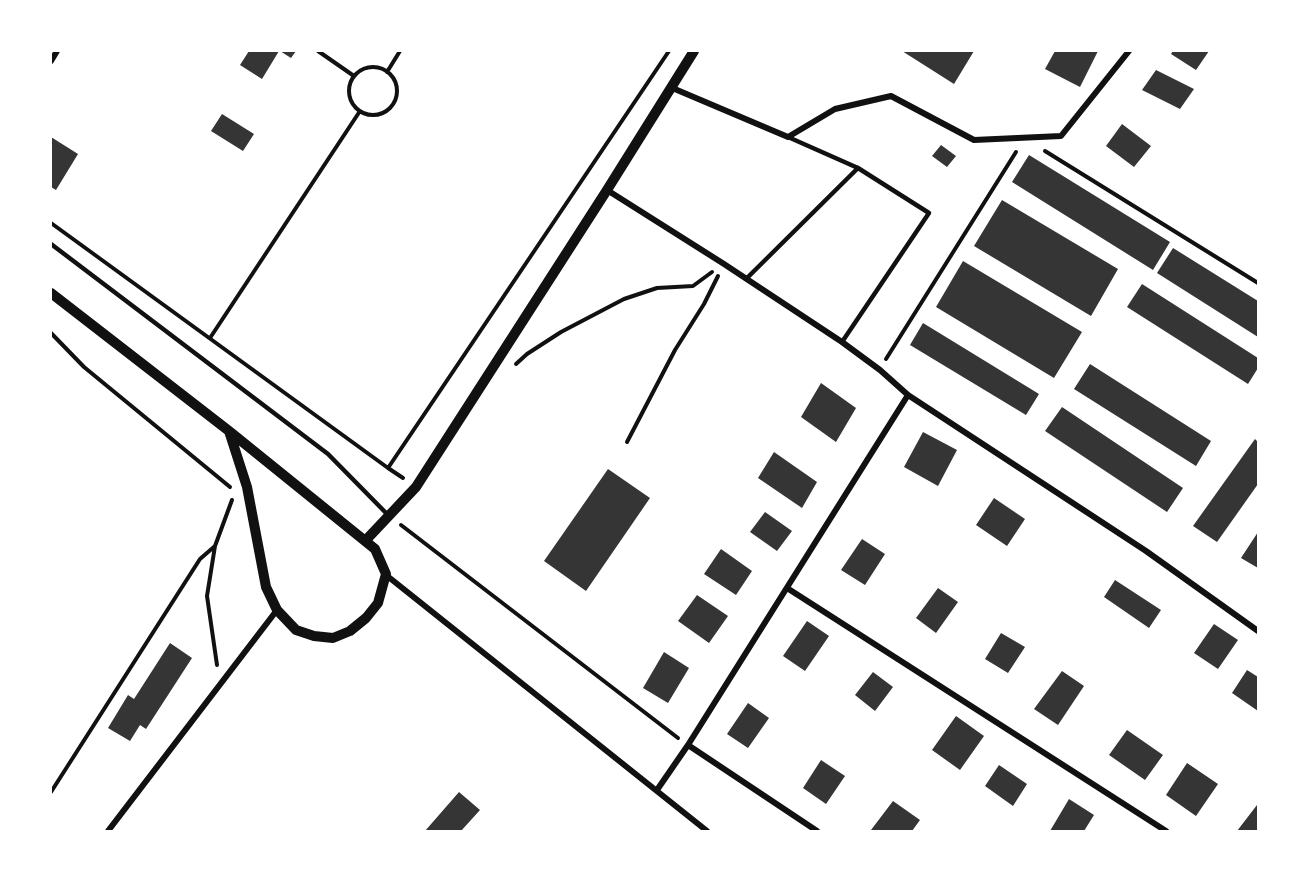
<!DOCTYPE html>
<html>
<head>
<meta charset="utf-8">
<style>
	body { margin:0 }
	#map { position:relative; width:1309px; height:882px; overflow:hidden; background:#fff; font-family:Inter,sans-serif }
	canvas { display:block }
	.frame { position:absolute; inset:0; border:52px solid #fff; pointer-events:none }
</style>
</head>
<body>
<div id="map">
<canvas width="1309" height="882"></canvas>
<div class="frame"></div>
</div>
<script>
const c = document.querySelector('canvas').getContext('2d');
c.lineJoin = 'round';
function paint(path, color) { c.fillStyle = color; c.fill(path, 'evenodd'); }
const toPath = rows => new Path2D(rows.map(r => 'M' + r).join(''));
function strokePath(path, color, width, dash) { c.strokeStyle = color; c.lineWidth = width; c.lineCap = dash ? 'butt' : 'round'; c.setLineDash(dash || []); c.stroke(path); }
const building = toPath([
	[249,51,279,51,262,79,240,65],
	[280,51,296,51,291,58],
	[902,51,974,51,954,84],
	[1055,51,1098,51,1080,87,1045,69],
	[1173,51,1209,51,1196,70,1171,54],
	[1156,70,1194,89,1180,109,1142,90],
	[222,114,254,134,243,151,211,131],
	[1122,124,1151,146,1134,167,1106,146],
	[51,137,78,154,56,190,51,187],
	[941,145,956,156,947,167,932,156],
	[1029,155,1170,242,1153,270,1012,182],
	[1002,200,1118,269,1091,316,974,246],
	[1173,248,1258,301,1258,337,1157,273],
	[963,261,1082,332,1054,378,936,307],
	[1142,284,1258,358,1258,368,1248,384,1127,307],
	[923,323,1039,394,1026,415,910,345],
	[1090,364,1211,441,1196,466,1074,389],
	[821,383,856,408,836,442,801,417],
	[1062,407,1183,488,1167,512,1045,431],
	[923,432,957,450,938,486,904,467],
	[1255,439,1258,442,1258,484,1217,542,1193,526],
	[774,452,817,482,802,508,758,478],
	[608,469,650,498,586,591,544,561],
	[994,498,1025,519,1007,546,976,525],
	[765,512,792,531,777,551,750,532],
	[1258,532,1258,568,1241,558],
	[862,539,885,554,865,585,841,570],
	[721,549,752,571,736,595,704,574],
	[1115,580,1161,610,1149,628,1104,597],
	[938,588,958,602,936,633,916,618],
	[697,595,728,616,709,643,678,621],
	[807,621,829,636,805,671,783,656],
	[1214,624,1238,640,1218,669,1194,653],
	[1001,633,1025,647,1008,673,985,659],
	[170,643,192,658,146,729,140,725,130,741,108,728,128,695,134,699],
	[664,652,689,668,668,703,643,688],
	[1247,670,1258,677,1258,711,1232,693],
	[1062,671,1084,686,1058,725,1034,709],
	[873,672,893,687,875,711,855,695],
	[748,703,769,718,748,748,727,734],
	[956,716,984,736,960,770,932,750],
	[1127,730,1163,755,1145,780,1109,755],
	[821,760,845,776,826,804,803,788],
	[1187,763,1218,784,1196,816,1166,795],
	[999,765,1027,784,1013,806,985,786],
	[459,792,480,810,461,831,425,831],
	[1069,799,1094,815,1084,831,1050,831],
	[893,801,920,820,912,831,873,831,871,830],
	[1257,805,1258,831,1237,831]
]);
const path = toPath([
	[318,51,354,76],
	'349 91a24 24 0 1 1 48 0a24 24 0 1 1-48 0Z',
	[387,72,400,51],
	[1045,151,1258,283],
	[51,223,388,468,669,51],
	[51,333,84,367,230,487],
	[210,338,360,111],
	[886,359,1016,152],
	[516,364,527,354,561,332,624,299,657,288,693,286,712,272],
	[627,442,675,350,704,304,718,276],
	[388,468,403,478],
	[401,525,678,738],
	[217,665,207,596,215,546,232,500],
	[51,792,200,559,215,546]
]);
const service = toPath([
	[788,137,858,168,929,213,842,342],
	[51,244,328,454,388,515],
	[746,279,858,168]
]);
const minor = toPath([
	[51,61,57,51],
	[670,87,788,137,835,109,891,96,974,140,1061,136,1129,51],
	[607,190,724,264,842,342,880,370,908,395,1146,551,1258,631],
	[386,575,707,831],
	[787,588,1166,831],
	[688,745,817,831],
	[657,790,688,745,908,395],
	[108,831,277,610]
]);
const tertiary = toPath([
	[51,293,229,431,375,549,386,574,378,603,366,618,350,631,333,638,314,636,296,630,277,610,266,587,247,487,229,431],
	[366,540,416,487,607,190,694,51]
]);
paint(building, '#353535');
strokePath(path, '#111', 4);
strokePath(service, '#111', 4.5);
strokePath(minor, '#111', 6);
strokePath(tertiary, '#111', 10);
</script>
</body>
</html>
